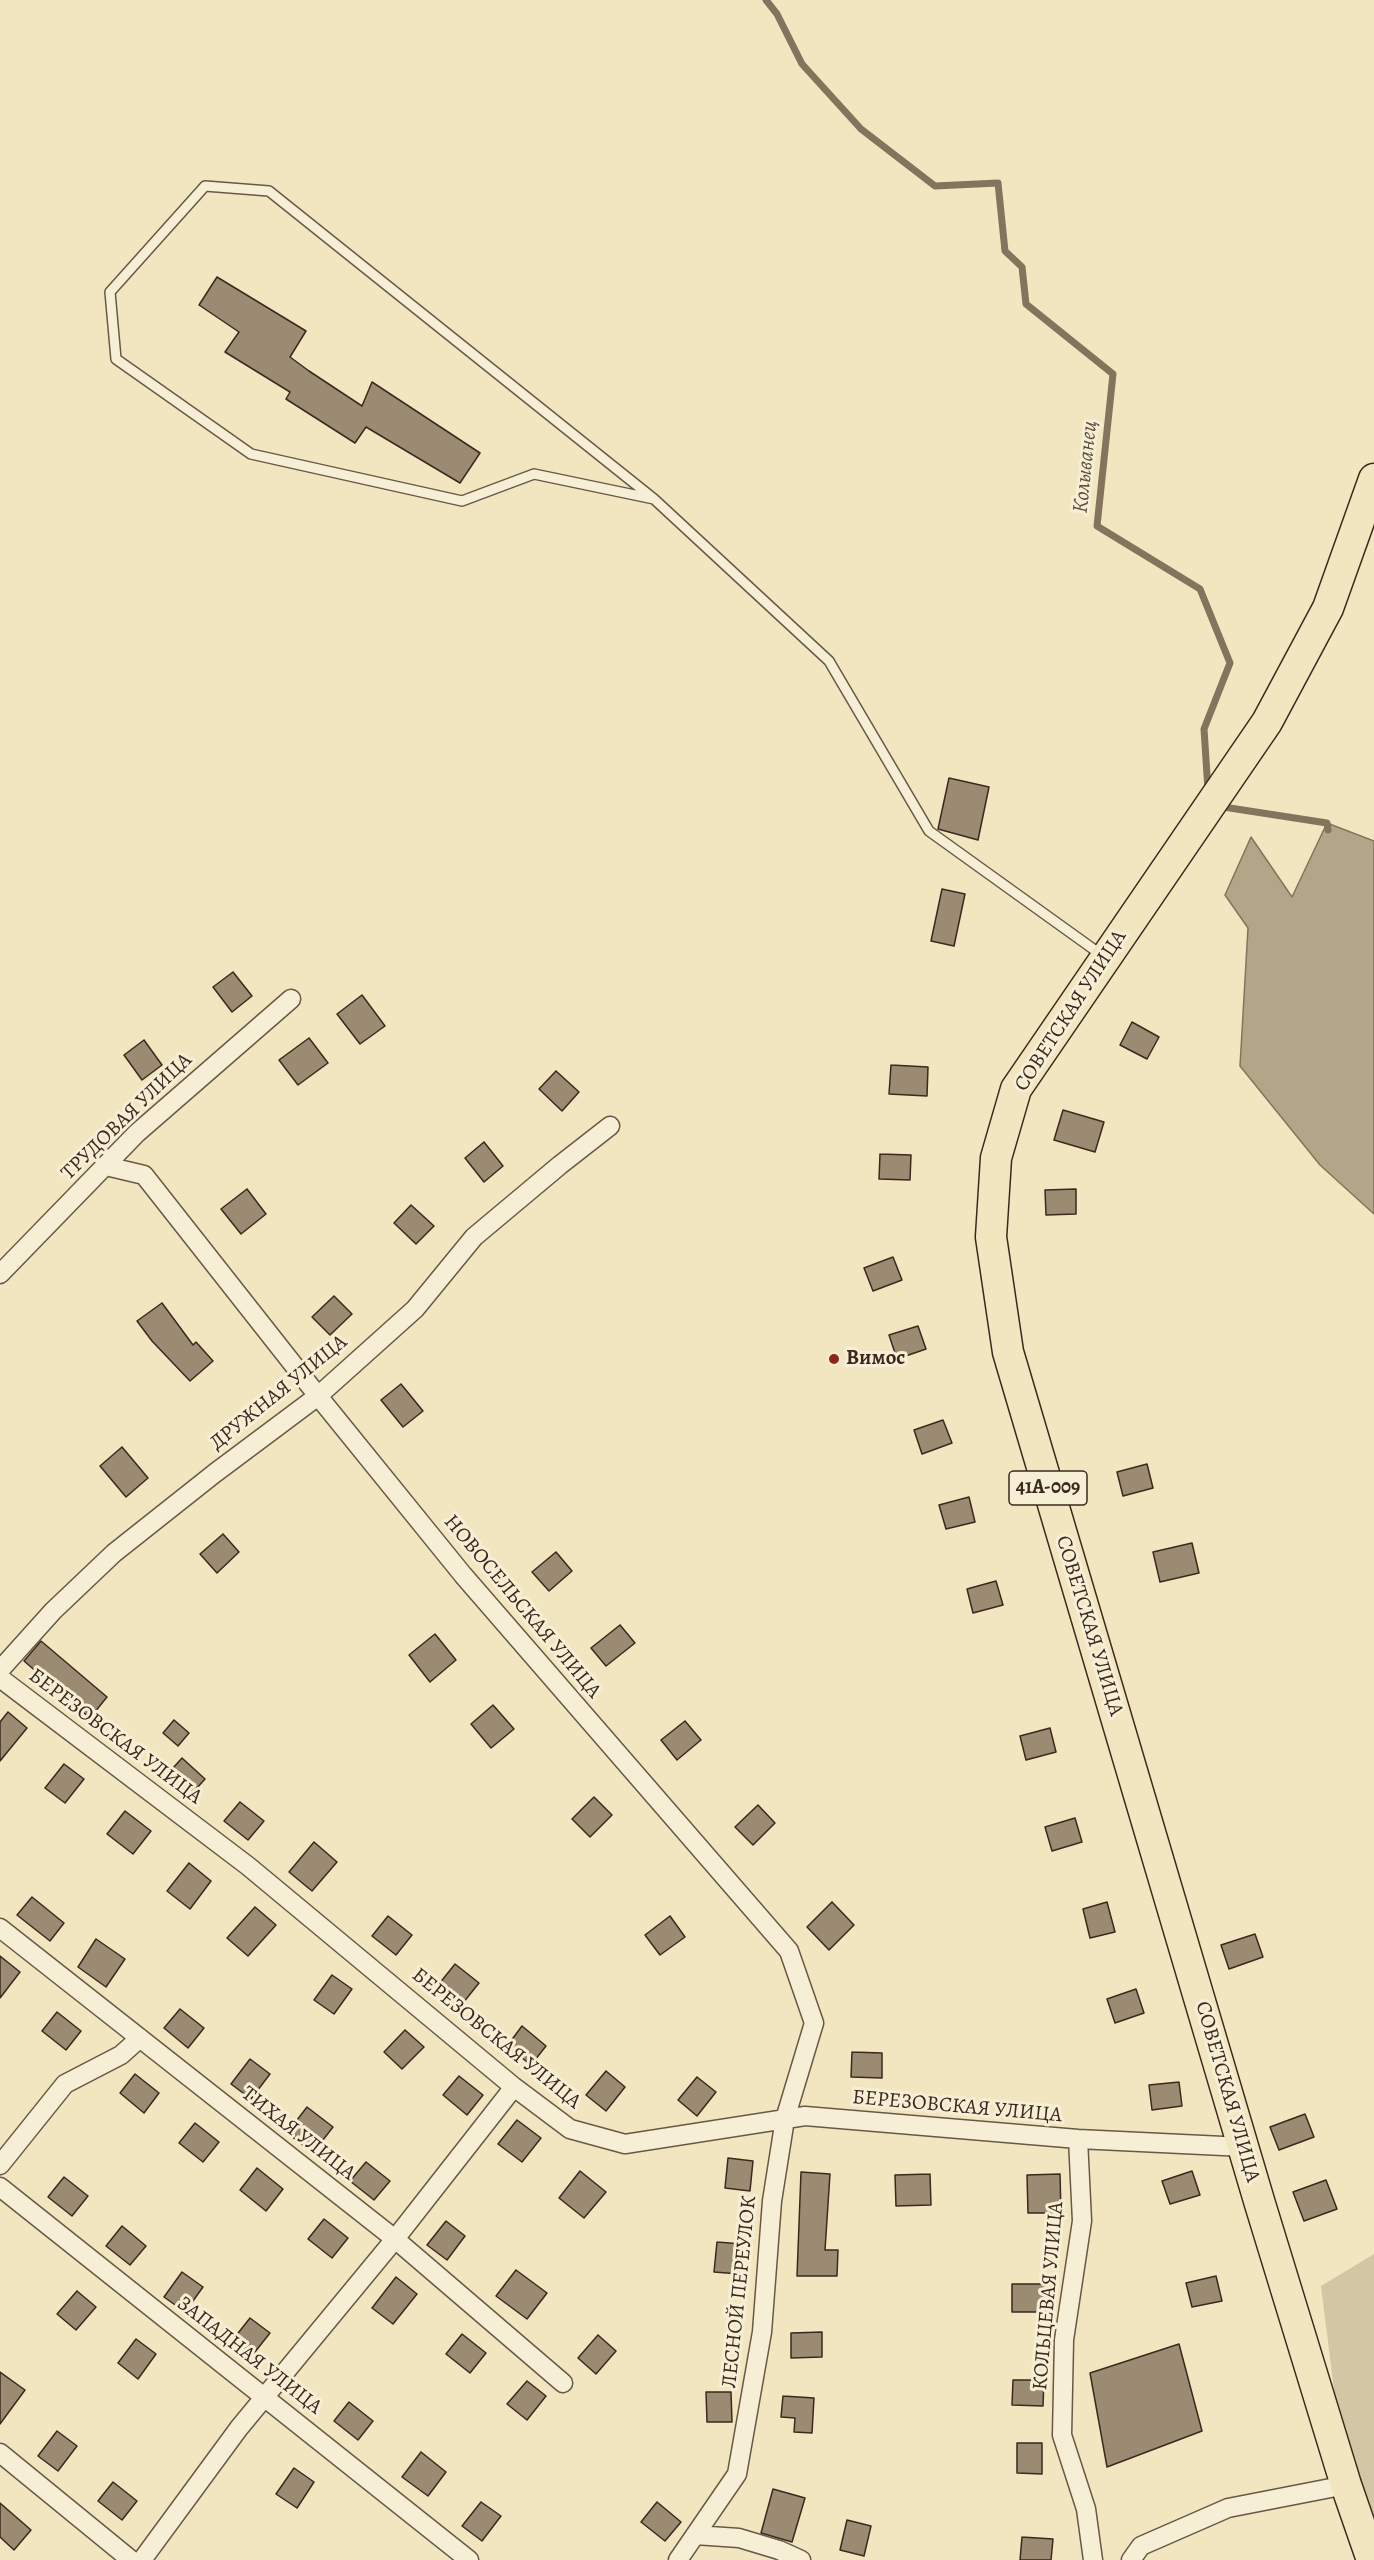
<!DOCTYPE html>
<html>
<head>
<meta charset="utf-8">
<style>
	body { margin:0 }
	canvas { display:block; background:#f1e6bf }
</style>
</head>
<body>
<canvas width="1374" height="2560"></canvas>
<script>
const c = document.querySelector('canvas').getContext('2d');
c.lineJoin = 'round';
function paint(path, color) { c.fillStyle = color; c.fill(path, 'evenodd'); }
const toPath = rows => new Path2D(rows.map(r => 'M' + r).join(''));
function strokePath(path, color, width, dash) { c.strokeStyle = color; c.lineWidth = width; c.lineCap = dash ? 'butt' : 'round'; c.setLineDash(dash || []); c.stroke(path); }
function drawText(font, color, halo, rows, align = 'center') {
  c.font = font + ' Alegreya,serif'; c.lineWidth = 6; c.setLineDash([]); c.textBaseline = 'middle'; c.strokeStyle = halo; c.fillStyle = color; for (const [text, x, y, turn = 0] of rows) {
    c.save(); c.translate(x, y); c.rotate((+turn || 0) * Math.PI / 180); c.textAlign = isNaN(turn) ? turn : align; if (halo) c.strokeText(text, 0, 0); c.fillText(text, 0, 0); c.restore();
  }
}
const green = toPath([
	[1374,2254,1374,2546,1346,2485,1321,2286]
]);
const water = toPath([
	[1327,823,1374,841,1374,1214,1320,1165,1240,1066,1248,928,1225,895,1251,837,1292,897,1327,823]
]);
const stream = toPath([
	[766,0,777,14,802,64,861,129,935,186,998,183,1005,251,1022,267,1026,304,1113,374,1097,526,1200,589,1230,663,1204,729,1208,790],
	[1217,806,1327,823,1328,830]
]);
const building = toPath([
	[217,277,306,331,290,357,309,371,362,406,372,382,480,453,460,483,366,427,355,443,286,399,290,392,225,352,239,332,199,305,217,277],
	[949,778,989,787,978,840,938,829,949,778],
	[942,889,965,894,954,946,931,941,942,889],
	[233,972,252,996,232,1012,213,987,233,972],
	[362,995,385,1026,360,1044,337,1014,362,995],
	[1132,1022,1159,1037,1147,1059,1120,1045,1132,1022],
	[309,1038,328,1063,298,1085,279,1060,309,1038],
	[144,1040,162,1065,142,1080,124,1055,144,1040],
	[891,1065,928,1067,927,1096,889,1094,891,1065],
	[556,1071,579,1092,562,1111,539,1089,556,1071],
	[1063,1110,1104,1122,1095,1152,1054,1140,1063,1110],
	[484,1142,503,1166,484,1182,465,1158,484,1142],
	[880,1154,911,1155,910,1180,879,1179,880,1154],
	[247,1189,266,1214,241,1234,221,1209,247,1189],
	[1076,1189,1076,1214,1046,1215,1045,1190,1076,1189],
	[411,1205,434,1226,416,1244,394,1223,411,1205],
	[893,1257,902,1280,873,1291,864,1268,893,1257],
	[334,1296,352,1314,330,1335,312,1317,334,1296],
	[162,1303,193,1345,196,1342,213,1361,190,1381,152,1341,137,1321,162,1303],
	[918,1326,926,1349,897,1359,889,1335,918,1326],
	[401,1384,423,1411,403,1427,381,1400,401,1384],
	[943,1420,952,1443,922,1454,914,1430,943,1420],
	[122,1447,148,1478,126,1497,100,1466,122,1447],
	[1147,1464,1153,1488,1123,1496,1117,1472,1147,1464],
	[969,1497,975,1522,946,1529,939,1505,969,1497],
	[223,1534,239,1552,217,1573,200,1554,223,1534],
	[1192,1543,1199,1573,1160,1582,1153,1552,1192,1543],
	[556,1552,572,1571,549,1591,532,1572,556,1552],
	[996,1581,1003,1605,973,1613,967,1589,996,1581],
	[620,1625,635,1643,606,1666,591,1648,620,1625],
	[435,1634,456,1660,430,1682,409,1655,435,1634],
	[41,1641,107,1697,90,1718,24,1661,41,1641],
	[493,1705,514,1729,491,1748,471,1724,493,1705],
	[8,1712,27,1728,0,1761,0,1722,8,1712],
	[174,1720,189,1733,178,1746,163,1733,174,1720],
	[685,1721,701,1740,677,1760,661,1740,685,1721],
	[1050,1728,1056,1752,1026,1760,1020,1736,1050,1728],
	[182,1758,205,1779,188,1798,165,1777,182,1758],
	[64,1764,84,1779,65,1803,45,1788,64,1764],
	[594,1797,612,1815,590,1837,572,1819,594,1797],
	[240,1802,264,1821,248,1840,224,1821,240,1802],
	[758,1805,775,1823,753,1845,735,1827,758,1805],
	[125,1811,151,1831,133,1854,107,1834,125,1811],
	[1075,1818,1082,1842,1052,1851,1045,1827,1075,1818],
	[314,1842,337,1862,312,1891,289,1872,314,1842],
	[189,1863,211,1881,190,1909,167,1891,189,1863],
	[32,1897,64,1923,50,1941,17,1915,32,1897],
	[832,1902,854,1925,829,1950,807,1927,832,1902],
	[1107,1902,1115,1932,1090,1938,1083,1909,1107,1902],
	[255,1907,276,1925,248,1956,227,1938,255,1907],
	[388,1916,412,1935,396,1955,372,1936,388,1916],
	[670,1916,685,1937,660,1955,645,1935,670,1916],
	[1255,1934,1263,1957,1229,1969,1221,1945,1255,1934],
	[96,1939,125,1959,106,1987,78,1967,96,1939],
	[0,1956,20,1972,0,1998,0,1956],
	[455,1964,479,1983,459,2008,435,1989,455,1964],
	[332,1975,352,1989,334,2014,314,2000,332,1975],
	[1136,1989,1144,2013,1115,2023,1107,1999,1136,1989],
	[180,2009,204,2028,188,2048,164,2028,180,2009],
	[57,2012,81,2031,66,2050,42,2031,57,2012],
	[522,2026,546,2046,531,2065,507,2046,522,2026],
	[405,2030,424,2047,402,2069,384,2052,405,2030],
	[852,2052,882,2053,882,2078,851,2077,852,2052],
	[250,2059,270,2074,251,2099,231,2084,250,2059],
	[606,2071,625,2087,606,2111,586,2095,606,2071],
	[135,2074,159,2093,144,2113,120,2093,135,2074],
	[459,2076,483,2095,467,2115,443,2095,459,2076],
	[697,2077,716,2092,697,2116,678,2100,697,2077],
	[1179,2082,1182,2106,1152,2110,1149,2085,1179,2082],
	[307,2107,333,2127,313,2153,287,2133,307,2107],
	[1305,2114,1314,2137,1279,2150,1270,2127,1305,2114],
	[517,2120,541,2138,522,2162,498,2144,517,2120],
	[195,2123,219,2142,203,2162,179,2143,195,2123],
	[728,2158,753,2161,750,2191,725,2188,728,2158],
	[366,2162,390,2181,374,2200,350,2181,366,2162],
	[257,2168,283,2189,266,2211,240,2190,257,2168],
	[580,2171,606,2192,584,2218,559,2198,580,2171],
	[1192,2171,1200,2195,1170,2204,1162,2181,1192,2171],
	[801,2172,830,2174,825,2250,838,2250,837,2276,797,2276,801,2172],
	[930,2174,931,2205,896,2206,895,2175,930,2174],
	[1060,2174,1061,2213,1028,2213,1027,2175,1060,2174],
	[64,2177,88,2196,72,2216,48,2197,64,2177],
	[1326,2180,1337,2209,1304,2221,1293,2192,1326,2180],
	[324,2219,348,2238,332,2258,308,2239,324,2219],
	[446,2221,465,2236,447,2260,427,2245,446,2221],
	[122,2226,146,2246,130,2265,106,2246,122,2226],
	[717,2242,742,2244,739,2274,714,2272,717,2242],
	[516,2270,547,2293,527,2319,496,2296,516,2270],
	[182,2272,203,2287,185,2312,164,2297,182,2272],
	[1216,2276,1222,2301,1192,2307,1186,2283,1216,2276],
	[396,2277,417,2294,393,2324,372,2308,396,2277],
	[1012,2284,1052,2284,1052,2312,1012,2312,1012,2284],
	[77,2291,96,2307,76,2330,57,2314,77,2291],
	[250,2318,270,2333,251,2357,231,2342,250,2318],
	[822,2332,822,2357,791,2358,791,2333,822,2332],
	[462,2334,486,2353,470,2373,446,2354,462,2334],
	[598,2335,616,2351,596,2374,578,2358,598,2335],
	[136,2339,156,2354,138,2379,118,2363,136,2339],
	[1179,2344,1202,2431,1107,2467,1090,2373,1179,2344],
	[0,2372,25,2390,0,2424,0,2372],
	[1013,2380,1044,2380,1043,2406,1012,2405,1013,2380],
	[527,2381,546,2396,527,2420,507,2404,527,2381],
	[706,2392,731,2392,732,2422,707,2422,706,2392],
	[783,2396,814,2398,812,2433,794,2432,795,2418,781,2417,783,2396],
	[349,2402,373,2421,358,2440,334,2421,349,2402],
	[57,2431,77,2446,58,2471,38,2456,57,2431],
	[1017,2443,1042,2443,1042,2474,1017,2473,1017,2443],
	[421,2452,446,2472,428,2496,402,2477,421,2452],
	[294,2468,314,2482,297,2508,276,2494,294,2468],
	[113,2482,137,2501,122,2520,98,2501,113,2482],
	[773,2489,805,2498,792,2542,761,2533,773,2489],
	[481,2502,501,2516,482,2541,462,2526,481,2502],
	[657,2502,681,2522,665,2541,641,2522,657,2502],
	[0,2503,31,2530,14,2550,0,2537,0,2503],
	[847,2520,871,2526,864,2556,840,2550,847,2520],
	[1022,2537,1053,2539,1051,2560,1020,2560,1022,2537]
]);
const service = toPath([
	[654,499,269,191,205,186,110,292,116,359,251,454,462,501,534,474,654,499,829,661,929,831,1103,956]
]);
const minor = toPath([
	[106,1166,144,1175,318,1396,463,1575,789,1951,814,2023,785,2119,772,2201,762,2332,737,2474,678,2560],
	[0,1274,137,1133,291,999],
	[0,1670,53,1611,114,1553,215,1473,318,1396,415,1309,474,1237,560,1165,610,1126],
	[0,1678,248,1866,514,2087,570,2129,625,2144,805,2116,1078,2139,1244,2147],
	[0,1928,395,2239,563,2383],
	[1078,2139,1082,2221,1064,2340,1062,2435,1086,2509,1093,2560],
	[0,2165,65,2084,121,2055,140,2038],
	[0,2187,469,2560],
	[0,2453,131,2560],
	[695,2535,739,2538,779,2550,801,2560],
	[142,2560,239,2428,395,2239,514,2087],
	[1131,2560,1141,2546,1228,2508,1346,2485]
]);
const primary = toPath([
	[1372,2560,1346,2485,1260,2204,1008,1352,991,1237,996,1158,1016,1089,1267,722,1328,608,1374,479]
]);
const markers = [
	[834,1359,6,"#8f2418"]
];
const shields = [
	[1048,1488,78]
];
const shieldNames = [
	["41А-009",1048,1488]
];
const streetNames = [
	["СОВЕТСКАЯ УЛИЦА",1071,1011,-57],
	["ТРУДОВАЯ УЛИЦА",127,1117,-44],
	["ДРУЖНАЯ УЛИЦА",279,1393,-39],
	["НОВОСЕЛЬСКАЯ УЛИЦА",522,1607,50],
	["СОВЕТСКАЯ УЛИЦА",1089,1626,73],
	["БЕРЕЗОВСКАЯ УЛИЦА",115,1737,37],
	["БЕРЕЗОВСКАЯ УЛИЦА",496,2039,39],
	["СОВЕТСКАЯ УЛИЦА",1227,2092,74],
	["БЕРЕЗОВСКАЯ УЛИЦА",957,2107,5],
	["ТИХАЯ УЛИЦА",298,2134,38],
	["ЛЕСНОЙ ПЕРЕУЛОК",740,2292,-84],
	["КОЛЬЦЕВАЯ УЛИЦА",1049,2296,-85],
	["ЗАПАДНАЯ УЛИЦА",249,2356,38]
];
const poiNames = [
	["Вимос",846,1359]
];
const waterNames = [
	["Колыванец",1086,467,-84]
];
paint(green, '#d2c6a4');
paint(water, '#b3a688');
strokePath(water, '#83745e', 1.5);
strokePath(stream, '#83745e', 7);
paint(building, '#9a8b72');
strokePath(building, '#3c291e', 1.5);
strokePath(service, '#695846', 12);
strokePath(minor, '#695846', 21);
strokePath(primary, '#3c291e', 33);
strokePath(service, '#f6efd5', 9);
strokePath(minor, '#f6efd5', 18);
strokePath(primary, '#f1e6bf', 30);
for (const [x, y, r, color] of markers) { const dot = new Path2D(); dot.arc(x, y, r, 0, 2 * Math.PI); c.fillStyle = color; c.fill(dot); strokePath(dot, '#f6efd5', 2); }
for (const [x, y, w] of shields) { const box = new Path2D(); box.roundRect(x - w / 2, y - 17, w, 34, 4.5); c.fillStyle = '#f6efd5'; c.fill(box); strokePath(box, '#3c291e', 1.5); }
drawText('bold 20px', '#3c291e', null, shieldNames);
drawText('21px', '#3c291e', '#f6efd5', streetNames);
drawText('bold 21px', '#3c291e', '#f6efd5', poiNames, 'left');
drawText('italic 22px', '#604e3e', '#f6efd5', waterNames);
</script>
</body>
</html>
